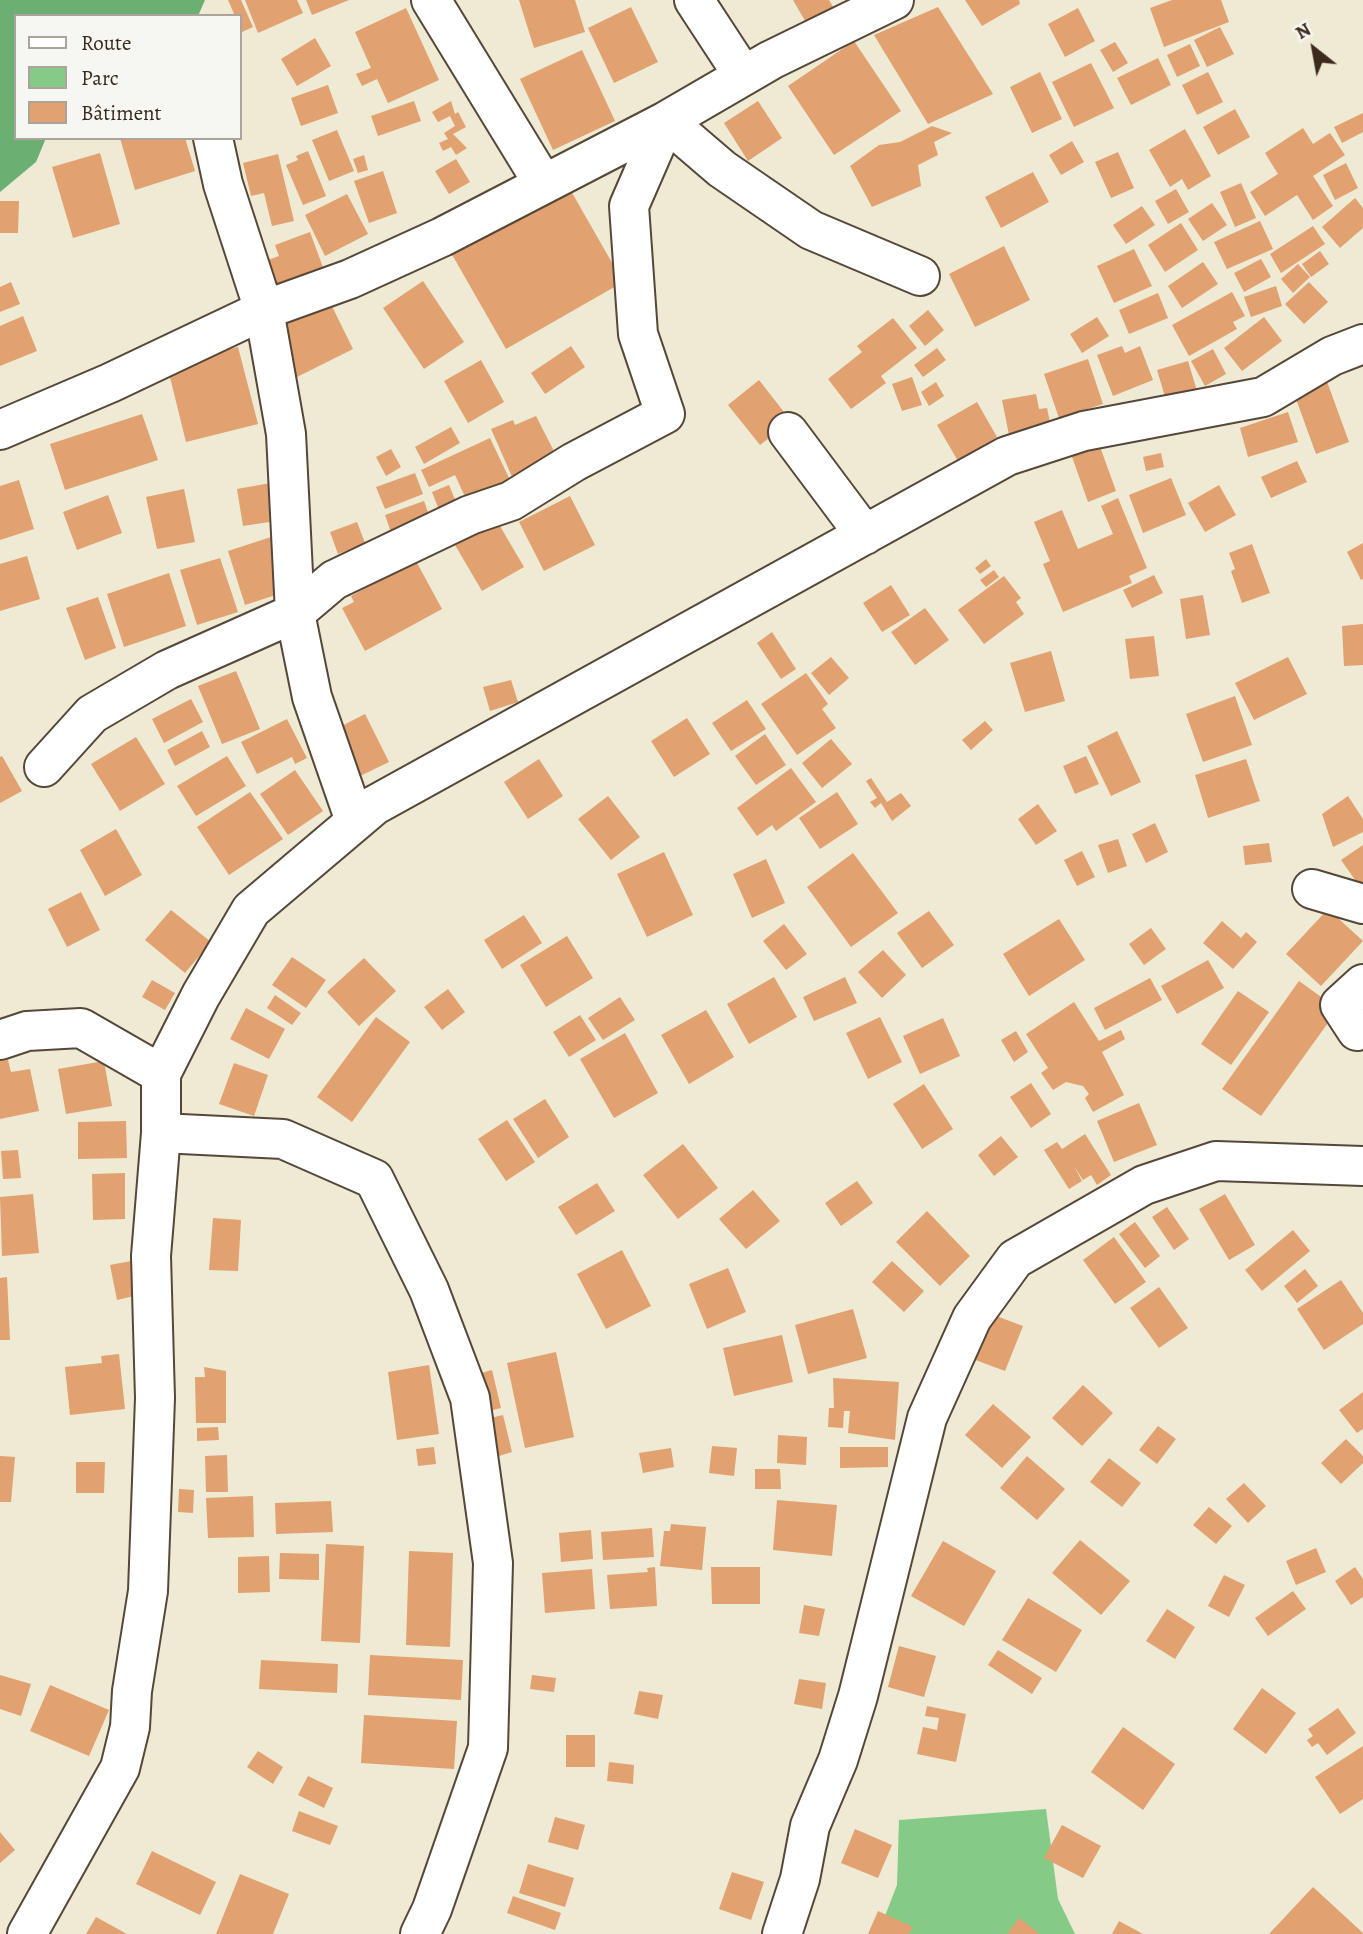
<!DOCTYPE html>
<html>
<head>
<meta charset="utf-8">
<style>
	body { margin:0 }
	#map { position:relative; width:1363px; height:1934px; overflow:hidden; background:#eeead3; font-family:Alegreya,serif }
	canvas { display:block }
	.legend { position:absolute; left:14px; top:14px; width:228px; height:126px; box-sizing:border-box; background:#f6f6f2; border:2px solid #aba49d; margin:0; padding:9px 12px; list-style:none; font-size:21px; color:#3b2a1e }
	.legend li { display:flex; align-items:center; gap:14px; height:35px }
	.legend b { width:35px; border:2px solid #aba49d }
	.north { position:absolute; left:1279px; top:14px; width:70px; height:70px; -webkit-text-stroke:5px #f6f6f2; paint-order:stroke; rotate:329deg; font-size:19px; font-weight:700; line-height:28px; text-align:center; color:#3b2a1e }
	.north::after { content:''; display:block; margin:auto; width:24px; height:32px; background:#3b2a1e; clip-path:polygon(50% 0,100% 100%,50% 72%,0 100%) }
</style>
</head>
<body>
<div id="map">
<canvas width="1363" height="1934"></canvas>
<ul class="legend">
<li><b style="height:9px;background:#fff"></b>Route</li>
<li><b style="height:19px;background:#85cb86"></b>Parc</li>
<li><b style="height:19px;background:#e1a171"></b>Bâtiment</li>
</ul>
<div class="north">N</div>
</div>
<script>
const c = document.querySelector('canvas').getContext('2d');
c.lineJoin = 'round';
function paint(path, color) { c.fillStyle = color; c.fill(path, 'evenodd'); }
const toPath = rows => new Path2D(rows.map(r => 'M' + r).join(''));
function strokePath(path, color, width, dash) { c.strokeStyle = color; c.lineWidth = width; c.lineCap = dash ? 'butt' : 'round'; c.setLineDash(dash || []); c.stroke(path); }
const green = toPath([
	[1046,1809,1058,1899,1075,1934,878,1934,897,1885,899,1820]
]);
const forest = toPath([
	[0,0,205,0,198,16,16,16,16,138,46,138,36,162,0,192]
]);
const building = toPath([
	[228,0,241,0,253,27,242,32,240,16,235,16],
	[245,0,297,0,303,13,258,33],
	[306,0,349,0,312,15],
	[519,0,575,0,585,32,534,48],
	[793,0,829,0,835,10,808,26],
	[965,0,1019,0,1020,4,982,26],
	[1172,0,1221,0,1229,22,1164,47,1150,8],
	[631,7,658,62,614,83,588,28],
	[938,7,993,94,928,124,874,35],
	[406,8,439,80,388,103,377,79,362,86,356,74,371,68,355,32],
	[1078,8,1095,41,1065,57,1048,24],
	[1220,27,1234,54,1207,67,1194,40],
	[315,38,331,66,297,86,281,59],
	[854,41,901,111,834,155,788,86],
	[1115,42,1128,63,1113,72,1100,50],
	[1190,44,1200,66,1177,77,1167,55],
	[582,50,615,121,553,150,520,79],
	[1158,58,1171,85,1131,105,1117,78],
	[1091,63,1114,108,1074,127,1052,82],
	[1040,72,1062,119,1032,133,1010,87],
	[1208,72,1223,102,1197,115,1182,85],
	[328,85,338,113,301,126,291,98],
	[414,101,421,121,378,136,371,116],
	[451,101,455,114,458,112,466,127,453,134,467,148,456,155,451,147,443,151,439,143,448,139,444,133,455,126,450,116,438,122,432,112],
	[758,101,782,138,748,161,724,123],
	[1235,109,1250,137,1218,155,1203,127],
	[1363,113,1363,132,1342,143,1334,127],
	[932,126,952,133,934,142,938,155,918,165,921,186,872,207,850,166,879,145,900,142],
	[1303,128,1313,144,1330,133,1345,155,1313,176,1333,206,1313,220,1297,195,1265,216,1250,192,1278,174,1265,153],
	[1185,129,1211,176,1188,190,1182,179,1170,187,1149,150],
	[337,130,354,171,329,181,312,140],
	[120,138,185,138,195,171,135,190],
	[1072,141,1084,162,1061,175,1049,155],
	[308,151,326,196,303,205,286,165,298,160,296,156],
	[1118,152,1134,188,1111,198,1095,162],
	[100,153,120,224,73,238,52,167],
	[278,154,294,221,272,226,264,193,251,196,243,163],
	[364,155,368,170,358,173,353,159],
	[456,159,470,182,449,194,435,171],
	[1346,163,1358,188,1335,200,1323,175],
	[383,171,397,213,369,223,354,181],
	[1033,172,1049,202,1001,228,985,197],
	[1241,183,1256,218,1235,227,1220,192],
	[567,184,623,282,506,349,450,251],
	[1176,189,1189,212,1168,224,1155,201],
	[347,194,368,234,325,256,305,215],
	[1355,198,1363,208,1363,228,1340,248,1322,227],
	[0,201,19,201,18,233,0,233],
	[1212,203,1227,225,1203,241,1188,219],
	[1142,206,1155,225,1126,244,1113,225],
	[1260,221,1273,249,1227,269,1214,242],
	[1181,223,1198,250,1165,272,1148,245],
	[1313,226,1325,244,1281,273,1270,254],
	[310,232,324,270,270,290,260,263,279,256,275,245],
	[1004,246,1030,300,975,327,949,274],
	[1134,249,1152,286,1114,303,1097,266],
	[1320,251,1329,264,1311,277,1302,264],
	[1261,259,1271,277,1244,292,1234,273],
	[1203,262,1218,284,1182,308,1168,286],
	[1298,264,1310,277,1293,293,1281,279],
	[423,281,464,342,424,369,383,308],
	[11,282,20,304,0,312,0,287],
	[1309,282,1328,302,1304,324,1285,304],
	[1276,286,1282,306,1251,317,1244,297],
	[324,290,353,349,295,378,280,347,290,342,276,314],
	[1232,292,1245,316,1233,322,1237,329,1189,356,1172,325],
	[1158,293,1168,318,1129,334,1119,310],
	[928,310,944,330,925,346,909,326],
	[23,316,37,351,0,366,0,326],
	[1097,317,1109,336,1082,353,1070,334],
	[1264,317,1282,341,1242,371,1224,348],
	[893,318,917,348,881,376,886,383,851,409,828,379,862,352,857,346],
	[571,346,585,367,545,394,531,373],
	[1122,346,1125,353,1140,346,1153,380,1113,396,1097,355],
	[238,347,258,424,186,442,167,365],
	[937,348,946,360,923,377,914,365],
	[1213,349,1226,374,1205,386,1191,361],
	[1088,359,1103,404,1059,418,1044,374],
	[481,360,504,402,468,423,444,381],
	[1188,361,1197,391,1166,400,1157,370],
	[1325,376,1349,442,1316,454,1292,388],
	[912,377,922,405,902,411,892,384],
	[759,380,791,421,760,445,728,405],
	[936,382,944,396,929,406,921,392],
	[1036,394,1039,409,1047,408,1051,427,1010,440,1002,400],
	[977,402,997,437,958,461,937,425],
	[1288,412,1298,442,1248,457,1240,428],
	[142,414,158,460,65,490,50,444],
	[536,416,558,459,513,479,491,429,513,420,515,425],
	[451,427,460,443,424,464,415,447],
	[490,438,510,480,467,501,455,475,429,487,421,470],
	[1099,444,1116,491,1088,502,1071,454],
	[391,449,401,467,386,476,376,457],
	[1161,453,1164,467,1146,471,1143,457],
	[1297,461,1307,482,1271,498,1261,477],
	[415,473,423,494,385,509,376,487],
	[1171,478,1186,515,1143,533,1129,495],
	[19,480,34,529,0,540,0,486],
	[276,482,282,520,243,526,237,489],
	[449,485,458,507,441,515,432,492],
	[1219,485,1236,515,1205,532,1188,503],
	[184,489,195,542,157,549,146,497],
	[108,495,122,533,77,550,63,512],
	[570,496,595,545,544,571,519,522],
	[1118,498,1147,568,1129,576,1132,583,1063,612,1043,564,1050,561,1034,522,1062,510,1078,549,1113,534,1101,506],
	[424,501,431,521,392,535,385,515],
	[497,521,524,567,482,591,455,545],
	[357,522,365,543,338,554,330,532],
	[271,537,288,591,245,605,228,551],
	[1363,543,1363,579,1361,580,1347,552],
	[1252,544,1270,593,1242,603,1231,571,1235,569,1229,553],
	[27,556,40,599,0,611,0,564],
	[220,558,238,612,197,625,180,570],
	[986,559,991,566,980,574,975,568],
	[416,561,442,609,365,651,342,608,354,602,351,596],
	[994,570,999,577,986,587,980,580],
	[169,573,186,626,124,647,107,594],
	[1154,575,1163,593,1132,608,1123,590],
	[1004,576,1021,598,1016,602,1024,614,984,644,958,610],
	[891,585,910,615,882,632,863,603],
	[1203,595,1210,635,1186,639,1180,599],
	[98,597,116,648,85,660,66,608],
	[925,608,949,640,915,665,891,632],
	[1363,624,1363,665,1344,666,1342,626],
	[772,632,796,669,781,679,757,643],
	[1154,636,1159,676,1130,679,1125,639],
	[1051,651,1065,701,1025,712,1010,663],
	[831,657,849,678,829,695,811,673],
	[1288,657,1307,694,1254,720,1235,683],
	[236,671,260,729,222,744,198,686],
	[806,673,828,704,822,709,836,728,797,755,761,704],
	[511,680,518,702,490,711,483,687],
	[1235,696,1252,745,1203,762,1186,714],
	[191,699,203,722,164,743,152,719],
	[747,700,766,729,731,751,712,723],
	[365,714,389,762,356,778,332,731],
	[687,718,710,754,674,777,651,741],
	[287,719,307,758,295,764,292,757,257,774,241,742],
	[985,721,993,730,971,750,962,740],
	[202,731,210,747,175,766,167,750],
	[1117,731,1141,782,1111,796,1087,746],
	[765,734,786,765,756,785,735,756],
	[136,737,165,784,120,811,91,764],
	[831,739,852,764,822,788,802,763],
	[2,756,22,791,0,803,0,757],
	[227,756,246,786,196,816,177,786],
	[1086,756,1099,784,1075,794,1063,766],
	[539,759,563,796,528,819,504,782],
	[1246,759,1260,801,1208,818,1195,775],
	[791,768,816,802,776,831,772,825,757,836,737,808],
	[295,770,323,811,288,835,260,794],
	[871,778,887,802,901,793,911,806,892,821,881,803,875,808,870,802,877,798,866,781],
	[250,792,283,839,229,875,197,827],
	[837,792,858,824,820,849,799,818],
	[608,796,640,837,611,860,578,819],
	[1348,796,1363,819,1363,832,1333,847,1322,814],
	[1038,804,1057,831,1036,845,1018,819],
	[1155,823,1168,852,1146,863,1132,834],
	[116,829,142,875,105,896,80,850],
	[1118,839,1127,866,1108,873,1098,845],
	[1269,843,1272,862,1245,865,1243,846],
	[1363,845,1363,891,1341,860],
	[1082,851,1095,877,1077,886,1064,860],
	[664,852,693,915,647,937,617,874],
	[853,853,898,913,851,947,807,887],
	[766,859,785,903,752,918,733,874],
	[81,892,100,930,67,947,48,909],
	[1328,909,1363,941,1321,986,1286,954],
	[171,910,211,942,185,973,145,940],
	[929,911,954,945,922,968,897,933],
	[524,915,542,943,502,969,484,940],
	[1059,919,1085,960,1029,996,1003,954],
	[1222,921,1241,938,1246,932,1257,942,1233,969,1203,943],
	[784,924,807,954,786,970,763,941],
	[1151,928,1166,949,1144,965,1129,944],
	[567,936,593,978,546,1007,520,965],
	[883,950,906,975,882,998,858,972],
	[292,957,326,980,306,1008,272,985],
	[364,958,396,991,359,1026,327,992],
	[1208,960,1224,988,1177,1014,1161,986],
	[774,977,797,1017,749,1044,727,1004],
	[845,977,857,1003,814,1021,803,997],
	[1150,978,1162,1000,1105,1030,1094,1008],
	[152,980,175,993,165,1010,142,997],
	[1299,981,1338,1009,1261,1116,1222,1089],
	[448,989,465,1012,442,1030,424,1007],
	[1238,991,1269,1012,1231,1065,1201,1044],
	[275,995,301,1013,292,1025,267,1008],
	[620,997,635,1020,603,1040,588,1018],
	[1074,1002,1099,1041,1121,1030,1125,1039,1102,1052,1124,1095,1093,1112,1085,1098,1089,1094,1083,1086,1066,1082,1053,1090,1041,1073,1048,1068,1026,1034],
	[246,1008,285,1029,269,1059,230,1039],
	[706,1010,734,1057,689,1084,661,1035],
	[580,1015,596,1040,569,1057,553,1032],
	[376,1017,410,1042,352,1122,317,1097],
	[880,1017,902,1062,868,1079,846,1033],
	[943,1018,960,1056,920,1074,903,1036],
	[1016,1031,1028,1052,1014,1062,1001,1040],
	[625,1033,658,1093,614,1118,580,1059],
	[8,1060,11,1072,30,1069,39,1111,0,1119,0,1061],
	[104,1061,112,1106,66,1114,58,1069],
	[234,1063,268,1075,254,1116,219,1104],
	[1031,1083,1051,1114,1031,1128,1010,1097],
	[924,1084,953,1129,922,1149,893,1104],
	[545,1099,569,1137,538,1158,513,1119],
	[1139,1103,1157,1145,1114,1162,1097,1121],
	[507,1120,535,1162,506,1181,478,1139],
	[126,1121,127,1158,78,1159,78,1122],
	[1085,1134,1111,1175,1097,1185,1091,1175,1083,1180,1074,1166,1082,1181,1069,1189,1044,1150,1057,1142,1062,1149],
	[1001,1136,1018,1157,994,1176,978,1155],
	[683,1144,718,1188,678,1219,643,1175],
	[18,1150,21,1178,3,1179,1,1151],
	[125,1173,125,1219,93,1220,92,1174],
	[857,1181,873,1203,841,1226,825,1203],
	[597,1183,615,1211,576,1235,558,1207],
	[753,1190,780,1221,746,1249,719,1219],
	[33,1194,39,1253,2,1256,0,1197],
	[1225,1194,1255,1245,1229,1260,1199,1209],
	[1167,1207,1189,1239,1174,1250,1152,1217],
	[927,1211,970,1256,940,1286,896,1242],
	[213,1218,241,1220,238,1271,209,1270],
	[1135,1222,1160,1256,1145,1268,1119,1234],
	[1293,1230,1310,1251,1262,1291,1245,1270],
	[1114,1237,1146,1282,1115,1304,1083,1260],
	[622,1250,651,1306,606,1329,577,1274],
	[131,1261,138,1295,117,1300,110,1265],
	[892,1261,924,1291,904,1312,872,1282],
	[728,1268,746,1312,707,1329,689,1284],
	[1305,1269,1318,1286,1297,1303,1284,1286],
	[7,1277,10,1340,0,1340,0,1278],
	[1341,1280,1363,1313,1363,1324,1324,1350,1297,1309],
	[1159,1287,1188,1328,1159,1348,1130,1308],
	[853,1309,867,1358,808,1374,795,1325],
	[988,1313,1023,1326,1005,1371,970,1358],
	[782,1335,793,1382,734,1396,723,1348],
	[556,1352,574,1437,525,1448,507,1363],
	[119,1354,125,1409,70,1415,65,1367,102,1363,101,1356],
	[429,1365,439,1434,397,1440,388,1372],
	[204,1367,226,1371,226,1423,196,1423,195,1377,205,1377],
	[492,1370,501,1408,481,1413,471,1376],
	[833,1378,899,1382,895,1440,848,1433,850,1411,844,1411,843,1428,828,1427,829,1408,834,1408],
	[1083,1385,1113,1413,1082,1446,1052,1418],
	[1363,1392,1363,1429,1357,1433,1339,1410],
	[993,1404,1031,1437,1002,1468,965,1435],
	[503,1415,512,1452,496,1457,486,1419],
	[1158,1426,1176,1439,1157,1464,1139,1450],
	[218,1427,219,1440,197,1441,197,1428],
	[778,1435,807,1437,806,1465,777,1463],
	[1346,1439,1363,1456,1363,1463,1341,1484,1321,1463],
	[712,1446,737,1448,734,1476,709,1473],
	[434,1447,436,1464,418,1466,416,1449],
	[840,1447,888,1447,888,1467,840,1468],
	[671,1448,674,1467,643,1473,639,1453],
	[227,1455,228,1492,206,1492,205,1456],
	[0,1456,15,1457,11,1502,0,1502],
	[1027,1456,1065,1489,1037,1520,1000,1488],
	[1109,1458,1141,1483,1122,1507,1090,1482],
	[76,1462,105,1462,104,1493,76,1493],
	[755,1469,780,1469,781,1489,755,1489],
	[1244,1483,1266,1506,1248,1523,1226,1499],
	[179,1489,194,1490,193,1513,178,1512],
	[253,1496,254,1537,208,1538,206,1498],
	[777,1500,837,1505,832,1556,773,1550],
	[331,1501,333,1532,276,1534,275,1503],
	[1209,1507,1232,1526,1216,1544,1193,1525],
	[671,1524,706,1527,702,1570,660,1566,664,1531,670,1531],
	[652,1528,654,1557,603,1560,601,1532],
	[591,1530,593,1559,561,1562,559,1533],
	[1080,1540,1130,1581,1101,1615,1052,1573],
	[943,1541,996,1571,964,1626,911,1596],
	[326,1544,364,1546,360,1643,321,1641],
	[1316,1548,1326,1572,1296,1585,1286,1561],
	[409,1551,453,1553,450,1647,406,1645],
	[280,1553,319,1554,319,1580,279,1579],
	[269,1556,270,1592,238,1593,238,1557],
	[655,1567,657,1606,610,1609,607,1575,648,1572,647,1568],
	[711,1567,760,1567,760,1604,712,1604],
	[1355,1567,1363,1579,1363,1597,1351,1605,1335,1581],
	[592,1569,595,1609,545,1613,542,1573],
	[1224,1575,1245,1585,1229,1617,1208,1606],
	[1293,1591,1306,1609,1268,1636,1255,1618],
	[1028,1598,1082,1630,1056,1672,1002,1640],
	[804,1605,825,1609,819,1636,799,1633],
	[1167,1609,1195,1627,1175,1659,1146,1641],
	[899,1646,936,1656,924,1697,888,1687],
	[998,1650,1042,1678,1032,1694,988,1665],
	[370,1655,463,1660,461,1700,368,1695],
	[261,1660,338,1664,337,1693,259,1689],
	[0,1675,31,1684,21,1716,0,1709],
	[532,1675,556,1678,554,1692,530,1689],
	[799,1679,826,1683,822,1709,794,1704],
	[50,1685,109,1710,89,1756,30,1731],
	[1262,1688,1296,1713,1266,1754,1233,1729],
	[639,1691,663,1695,658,1719,634,1714],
	[927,1706,966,1714,956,1762,917,1754,923,1727,937,1730,939,1718,925,1716],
	[1338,1708,1356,1733,1327,1755,1318,1743,1312,1747,1307,1740,1313,1736,1308,1729],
	[364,1715,457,1721,454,1769,361,1763],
	[1123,1727,1175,1764,1143,1810,1091,1772],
	[566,1735,595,1735,595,1767,566,1767],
	[1363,1746,1363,1799,1340,1814,1315,1777],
	[258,1751,283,1767,273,1784,247,1767],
	[609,1762,634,1765,633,1784,607,1781],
	[308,1776,333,1788,324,1808,298,1795],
	[299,1811,338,1826,330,1845,292,1831],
	[555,1817,585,1825,578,1850,548,1842],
	[1062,1825,1101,1846,1083,1878,1044,1858],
	[855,1829,892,1845,878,1878,841,1863],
	[0,1832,15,1850,0,1863],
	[152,1851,216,1882,200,1915,136,1884],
	[528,1864,574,1878,565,1907,519,1893],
	[732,1872,764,1882,751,1920,719,1909],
	[240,1874,289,1894,273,1934,216,1934],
	[1313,1887,1363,1933,1363,1934,1269,1934],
	[513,1896,561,1913,555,1930,507,1913],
	[878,1911,913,1927,909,1934,868,1934],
	[96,1917,127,1934,86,1934],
	[1019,1918,1040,1934,1007,1934],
	[1119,1921,1143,1934,1112,1934]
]);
const minor = toPath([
	[431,0,543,183],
	[694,0,743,75],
	[213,138,223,184,264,310,286,434,295,613,312,697,355,821],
	[0,430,110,383,264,310,350,279,442,237,666,121,771,60,894,0],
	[788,432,865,535],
	[44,767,92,714,167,670,295,613,334,580,470,515,511,501,574,462,665,414,638,334,629,206,666,121,722,169,811,230,920,276],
	[1312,889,1363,904],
	[1357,1031,1340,1005,1363,984],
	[0,1040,27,1031,81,1028,161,1074],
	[161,1133,283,1139,374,1179,429,1290,470,1398,493,1563,488,1748,432,1909,420,1934],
	[27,1934,120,1768,130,1727,132,1691,148,1591,155,1398,151,1256,161,1133,161,1074,201,995,251,910,375,805,1007,456,1084,431,1263,397,1332,356,1363,344],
	[782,1934,800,1879,810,1826,838,1760,858,1696,927,1418,972,1318,1015,1259,1144,1185,1216,1161,1363,1166]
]);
paint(green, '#85cb86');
paint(forest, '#6caf73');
paint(building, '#e1a171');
strokePath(minor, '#564739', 42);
strokePath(minor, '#fff', 38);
</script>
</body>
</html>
